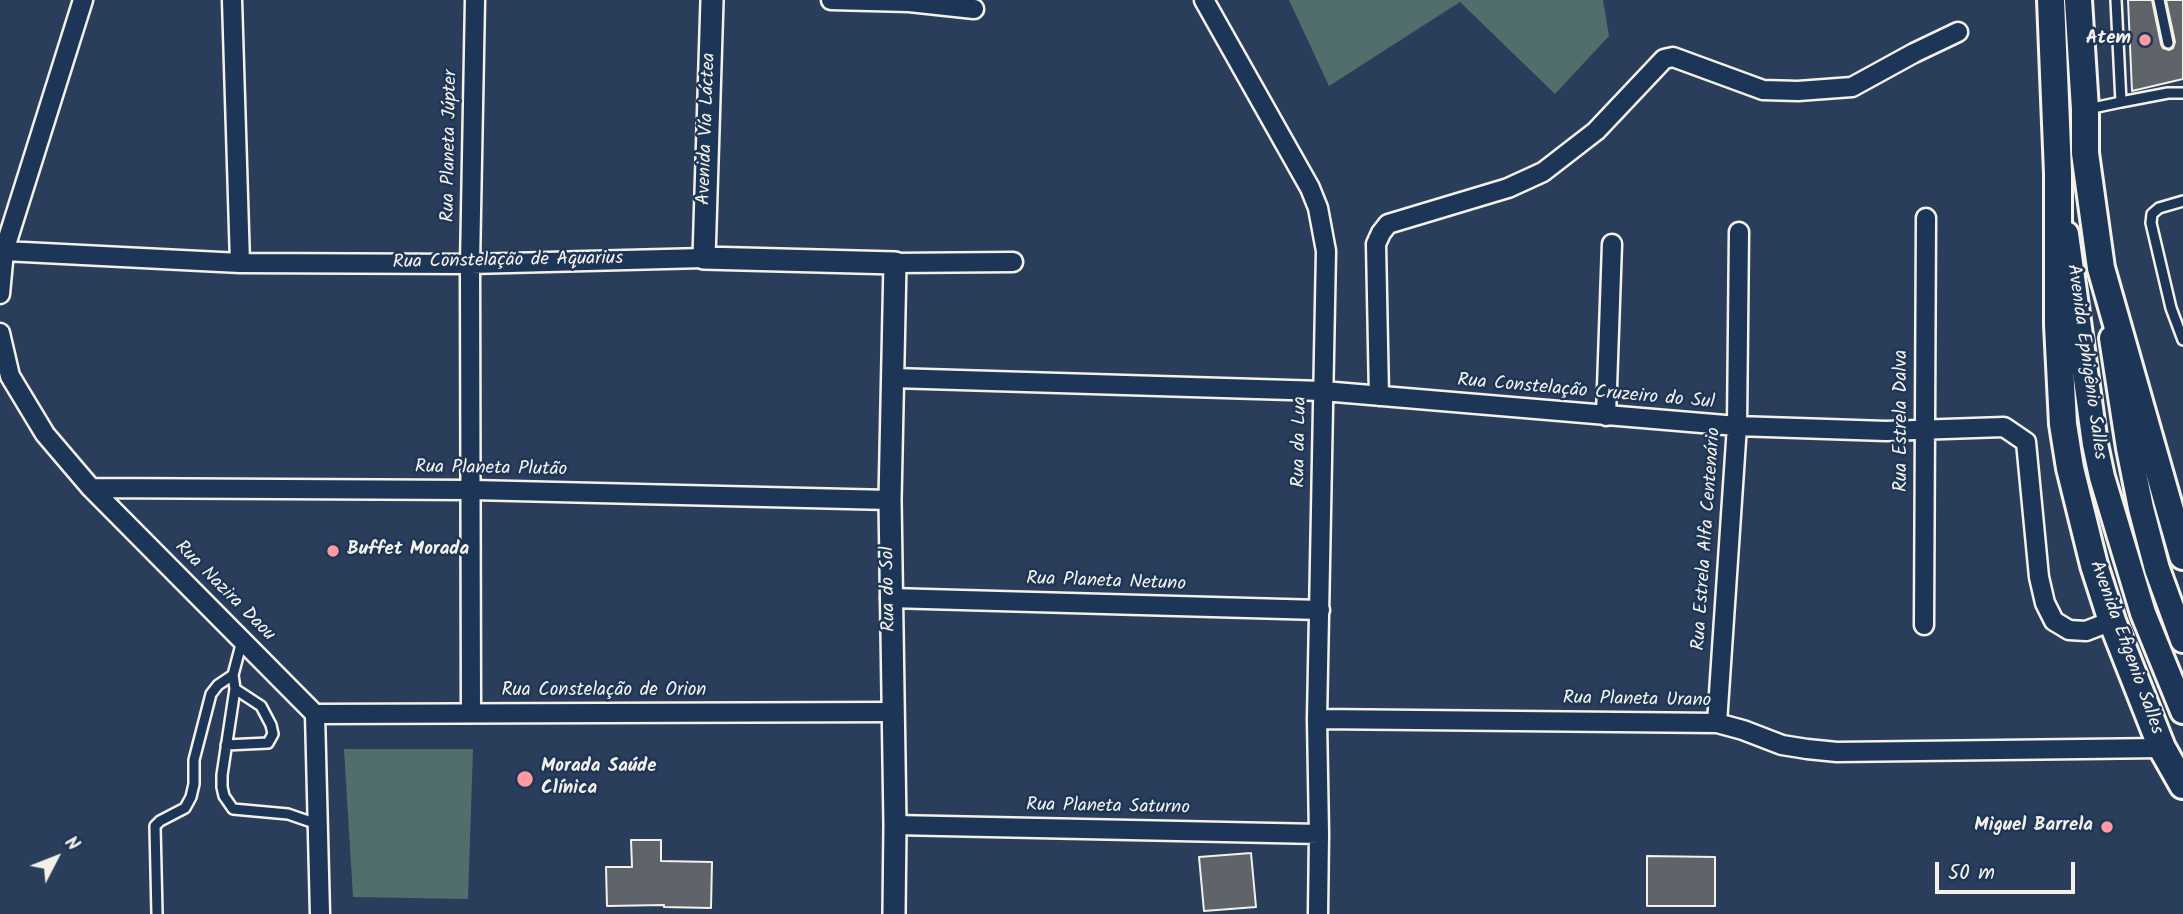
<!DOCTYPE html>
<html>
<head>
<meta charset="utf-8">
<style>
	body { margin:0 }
	#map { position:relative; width:2183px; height:914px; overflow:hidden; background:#2a3e5b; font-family:Kalam,sans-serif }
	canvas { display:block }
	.north { position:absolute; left:21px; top:823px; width:70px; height:70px; -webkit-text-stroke:5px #1d3557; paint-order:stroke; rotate:48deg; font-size:19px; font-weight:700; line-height:28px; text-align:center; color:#f4f1e8 }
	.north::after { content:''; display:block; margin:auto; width:24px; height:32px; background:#f4f1e8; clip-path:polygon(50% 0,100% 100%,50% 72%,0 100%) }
	.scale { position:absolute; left:1935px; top:862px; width:140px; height:32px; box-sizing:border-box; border:4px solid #f4f1e8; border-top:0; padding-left:9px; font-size:21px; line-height:24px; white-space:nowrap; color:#f4f1e8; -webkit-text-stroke:5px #1d3557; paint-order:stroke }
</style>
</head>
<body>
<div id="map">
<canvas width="2183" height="914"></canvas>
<div class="north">N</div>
<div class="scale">50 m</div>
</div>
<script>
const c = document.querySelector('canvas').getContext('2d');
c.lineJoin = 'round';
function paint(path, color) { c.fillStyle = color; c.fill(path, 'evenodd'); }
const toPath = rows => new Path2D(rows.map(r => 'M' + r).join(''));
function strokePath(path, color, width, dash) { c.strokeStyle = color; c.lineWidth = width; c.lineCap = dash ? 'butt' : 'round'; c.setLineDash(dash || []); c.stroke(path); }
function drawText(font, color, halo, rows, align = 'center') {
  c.font = font + ' Kalam,sans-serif'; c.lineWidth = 5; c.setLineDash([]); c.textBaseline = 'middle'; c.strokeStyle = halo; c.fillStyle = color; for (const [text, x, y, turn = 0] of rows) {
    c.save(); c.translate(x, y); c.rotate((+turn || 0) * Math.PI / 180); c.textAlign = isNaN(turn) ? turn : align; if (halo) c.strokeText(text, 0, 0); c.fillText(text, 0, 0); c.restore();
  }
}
const green = toPath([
	[1289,0,1603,0,1609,36,1555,94,1460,2,1329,86],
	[344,749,473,749,468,899,353,897]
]);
const building = toPath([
	[2128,0,2152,0,2161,44,2163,48,2169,50,2173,48,2175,42,2166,0,2183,0,2183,79,2132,91,2128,0],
	[631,840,661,840,661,861,712,862,711,908,664,907,664,905,607,906,606,867,632,867,631,840],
	[1251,853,1256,907,1204,911,1199,857,1251,853],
	[1647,856,1715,857,1715,906,1647,906,1647,856]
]);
const service = toPath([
	[2116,0,2121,102,2168,93,2183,93],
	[2159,0,2168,43],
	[2088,109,2121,102],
	[2183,201,2159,208,2152,214,2151,223,2171,308,2183,340],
	[242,641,233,675,235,689,222,775,222,787,224,796,233,809,288,814,317,824],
	[226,745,268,743,273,734,271,725,261,706,235,689],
	[157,914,155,826,160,821,185,808,191,797,194,784,194,760,211,694,218,685,233,675]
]);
const minor = toPath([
	[232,0,240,263],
	[831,0,909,2,974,9],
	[1204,0,1310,188,1318,208,1326,251,1317,719,1319,834,1318,914],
	[4,251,240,263,470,264,704,258],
	[895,263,1013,262],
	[0,294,4,251,83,0],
	[0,333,10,376,45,434,91,488,315,714,320,914],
	[893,378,1323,391,1737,426,1886,431,2004,427,2026,442,2039,577,2045,603,2054,621,2069,630,2086,631,2112,621],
	[1379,396,1376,244,1381,233,1388,224,1508,188,1543,172,1596,131,1664,59,1673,57,1763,90,1798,91,1852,87,1914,53,1958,32],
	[1606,416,1612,244],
	[91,488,472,490,890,500],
	[890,598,1320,610],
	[1924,625,1926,218],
	[471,713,470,264,475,0],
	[315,714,893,712],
	[1317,719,1717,723,1743,730,1782,745,1807,749,1837,752,2162,748],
	[1717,723,1737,426,1739,232],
	[895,825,1319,834]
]);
const tertiary = toPath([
	[712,0,704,258,895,263,890,500,895,825,894,914]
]);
const secondary = toPath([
	[2066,234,2095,444,2102,477,2143,613,2183,711],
	[2112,338,2129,448,2141,508,2157,569,2183,640]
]);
const primary = toPath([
	[2051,0,2058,173,2058,325,2063,424,2070,468,2094,565,2112,621,2162,748,2183,785],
	[2078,0,2085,109,2085,153,2101,268,2183,556]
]);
const markers = [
	[2145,40,7,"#ff9aa2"],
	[333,551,7,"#ff9aa2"],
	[525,779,9,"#ff9aa2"],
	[2107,827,7,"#ff9aa2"]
];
const poiNames = [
	["Atem",2131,40],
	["Buffet Morada",347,551,"left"],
	["Morada Saúde",541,768,"left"],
	["Clínica",541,790,"left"],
	["Miguel Barrela",2093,827]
];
const streetNames = [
	["Avenida Vía Láctea",708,129,-88],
	["Rua Planeta Júpter",451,146,-89],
	["Rua Constelação de Aquarius",508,262,-1],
	["Avenida Ephigênio Salles",2085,362,82],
	["Rua Constelação Cruzeiro do Sul",1586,393,5],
	["Rua Estrela Dalva",1903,421,-90],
	["Rua da Lua",1301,442,-89],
	["Rua Planeta Plutão",491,470,1],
	["Rua Estrela Alfa Centenário",1708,539,-86],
	["Rua Planeta Netuno",1106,583,2],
	["Rua do Sol",890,589,-91],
	["Rua Nazira Daou",224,592,45],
	["Avenida Efigenio Salles",2125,648,70],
	["Rua Constelação de Orion",604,692],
	["Rua Planeta Urano",1637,701,1],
	["Rua Planeta Saturno",1108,808,1]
];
paint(green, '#516e6c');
paint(building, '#5e6469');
strokePath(building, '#f4f1e8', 2);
strokePath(service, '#f4f1e8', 14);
strokePath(minor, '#f4f1e8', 23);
strokePath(tertiary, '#f4f1e8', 26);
strokePath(secondary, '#f4f1e8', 30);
strokePath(primary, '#f4f1e8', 32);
strokePath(service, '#1d3557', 9);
strokePath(minor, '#1d3557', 18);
strokePath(tertiary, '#1d3557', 21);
strokePath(secondary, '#1d3557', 24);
strokePath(primary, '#1d3557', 26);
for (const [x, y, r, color] of markers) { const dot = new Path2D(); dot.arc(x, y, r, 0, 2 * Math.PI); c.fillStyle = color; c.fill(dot); strokePath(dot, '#1d3557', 2.5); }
drawText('bold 19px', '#f4f1e8', '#1d3557', poiNames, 'right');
drawText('19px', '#f4f1e8', '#1d3557', streetNames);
</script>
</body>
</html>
